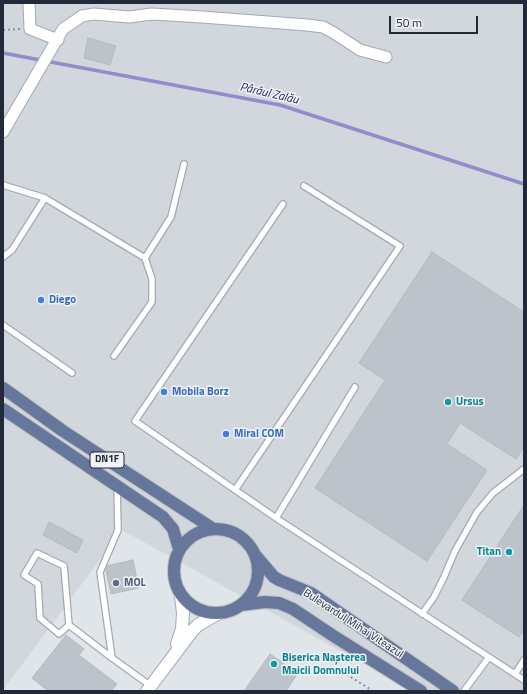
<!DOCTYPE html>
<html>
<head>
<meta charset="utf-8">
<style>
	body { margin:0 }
	#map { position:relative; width:527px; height:694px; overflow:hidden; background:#e0e5ea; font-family:"Titillium Web",sans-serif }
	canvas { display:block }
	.frame { position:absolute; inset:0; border:4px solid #222939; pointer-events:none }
	.scale { position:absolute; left:389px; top:16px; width:89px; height:18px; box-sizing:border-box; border:2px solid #222939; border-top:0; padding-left:5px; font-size:12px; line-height:14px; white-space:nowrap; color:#222939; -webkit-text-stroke:3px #f0f4f7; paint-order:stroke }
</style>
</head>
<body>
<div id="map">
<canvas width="527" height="694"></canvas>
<div class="frame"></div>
<div class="scale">50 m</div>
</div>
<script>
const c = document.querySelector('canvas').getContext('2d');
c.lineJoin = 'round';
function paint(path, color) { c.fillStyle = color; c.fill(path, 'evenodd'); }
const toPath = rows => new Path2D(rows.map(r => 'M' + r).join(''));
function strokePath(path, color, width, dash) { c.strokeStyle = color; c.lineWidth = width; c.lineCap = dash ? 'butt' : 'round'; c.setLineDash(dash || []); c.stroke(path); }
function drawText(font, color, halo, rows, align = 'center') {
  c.font = font + ' "Titillium Web",sans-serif'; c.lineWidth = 3; c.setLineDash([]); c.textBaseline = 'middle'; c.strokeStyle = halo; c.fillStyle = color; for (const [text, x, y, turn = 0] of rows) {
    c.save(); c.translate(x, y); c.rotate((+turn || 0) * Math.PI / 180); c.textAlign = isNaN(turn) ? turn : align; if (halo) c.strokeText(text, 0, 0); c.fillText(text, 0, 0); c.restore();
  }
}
const built = toPath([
	[3,3,524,3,524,691,413,691,122,530,3,690]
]);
const stream = toPath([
	[3,53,280,105,524,184]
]);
const building = toPath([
	[88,38,116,46,110,65,84,58,88,38],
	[432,252,524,312,524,447,516,459,460,423,447,444,487,470,427,561,315,488,385,380,359,363,432,252],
	[524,505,524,630,519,637,462,600,524,505],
	[49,522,83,540,77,553,43,535,49,522],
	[133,560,139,588,111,594,105,566,133,560],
	[66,635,84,649,79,655,117,684,111,691,48,691,32,678,66,635],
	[270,654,298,673,286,691,244,691,270,654]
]);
const path = toPath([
	[3,30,20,29],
	[338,669,373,691]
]);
const lane = toPath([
	[3,185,45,198,145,258,152,279,152,302,114,356],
	[283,204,135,421,276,518,524,680],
	[3,257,12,250,45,198],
	[145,258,171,217,184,164],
	[3,325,72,373],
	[235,490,400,246,304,186],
	[276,518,355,387],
	[422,614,434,597,444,577,455,551,477,512,493,493,524,469],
	[69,625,59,634,40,618,38,584,24,575,37,553,64,566,69,625,112,658,151,686],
	[112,658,100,572,118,530,117,486],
	[515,674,524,660],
	[464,691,489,657]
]);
const street = toPath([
	[29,3,30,29,58,40],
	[3,132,63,29,82,16,94,14,129,17,152,14,202,17,307,25,323,27,334,33,360,50,386,57]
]);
const secondary = toPath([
	[177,644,182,629,183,613,181,596],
	[147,691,193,630,198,625,219,613]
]);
const primary = toPath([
	[3,388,63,431,212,528],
	[3,409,163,517,173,529,179,549],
	'174 571a42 42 0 1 1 84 0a42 42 0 1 1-84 0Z',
	[256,556,274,577,279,580,311,593,453,691],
	[241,605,265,602,279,603,293,609,332,635,421,691]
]);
const markers = [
	[41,300,4,"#3f7fe0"],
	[164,392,4,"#3f7fe0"],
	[448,402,4,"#0f9aa8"],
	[226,434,4,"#3f7fe0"],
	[509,552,4,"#0f9aa8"],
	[116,583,4,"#5c6f8a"],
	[274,664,4,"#0f9aa8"]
];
const shields = [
	[107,460,34]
];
const shieldNames = [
	["DN1F",107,460]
];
const shopNames = [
	["Diego",49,300],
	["Mobila Borz",172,392],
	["Miral COM",234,434]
];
const cultureNames = [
	["Ursus",456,402],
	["Titan",501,552,"right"],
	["Biserica Nașterea",282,658],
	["Maicii Domnului",282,671]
];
const serviceNames = [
	["MOL",124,583]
];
const streetNames = [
	["Bulevardul Mihai Viteazul",353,624,33]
];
const waterNames = [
	["Pârâul Zalău",269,94,13]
];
paint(built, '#d1d7dd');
strokePath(stream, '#938bcb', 3.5);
paint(building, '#bdc3ca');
strokePath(building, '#b3bac3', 1);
strokePath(lane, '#a3a9b1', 8);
strokePath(street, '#a3a9b1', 13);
strokePath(secondary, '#a2aab8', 14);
strokePath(primary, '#bdbfc4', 14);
strokePath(path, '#8391ab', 2, [2, 3]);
strokePath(lane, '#fff', 5.5);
strokePath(street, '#fff', 11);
strokePath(secondary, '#fff', 12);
strokePath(primary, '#67779c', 12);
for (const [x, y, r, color] of markers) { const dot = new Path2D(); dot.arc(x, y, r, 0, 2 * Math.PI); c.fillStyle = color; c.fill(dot); strokePath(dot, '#f0f4f7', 1.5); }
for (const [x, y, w] of shields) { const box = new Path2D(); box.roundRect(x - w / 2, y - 8, w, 16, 3); c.fillStyle = '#f0f4f7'; c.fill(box); strokePath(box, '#222939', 1); }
drawText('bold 10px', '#222939', null, shieldNames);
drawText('bold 11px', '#366cbe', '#f0f4f7', shopNames, 'left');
drawText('bold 11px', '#0d838f', '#f0f4f7', cultureNames, 'left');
drawText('bold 11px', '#4e5e75', '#f0f4f7', serviceNames, 'left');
drawText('11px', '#222939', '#f0f4f7', streetNames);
drawText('italic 12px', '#2b2170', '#f0f4f7', waterNames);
</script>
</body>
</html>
